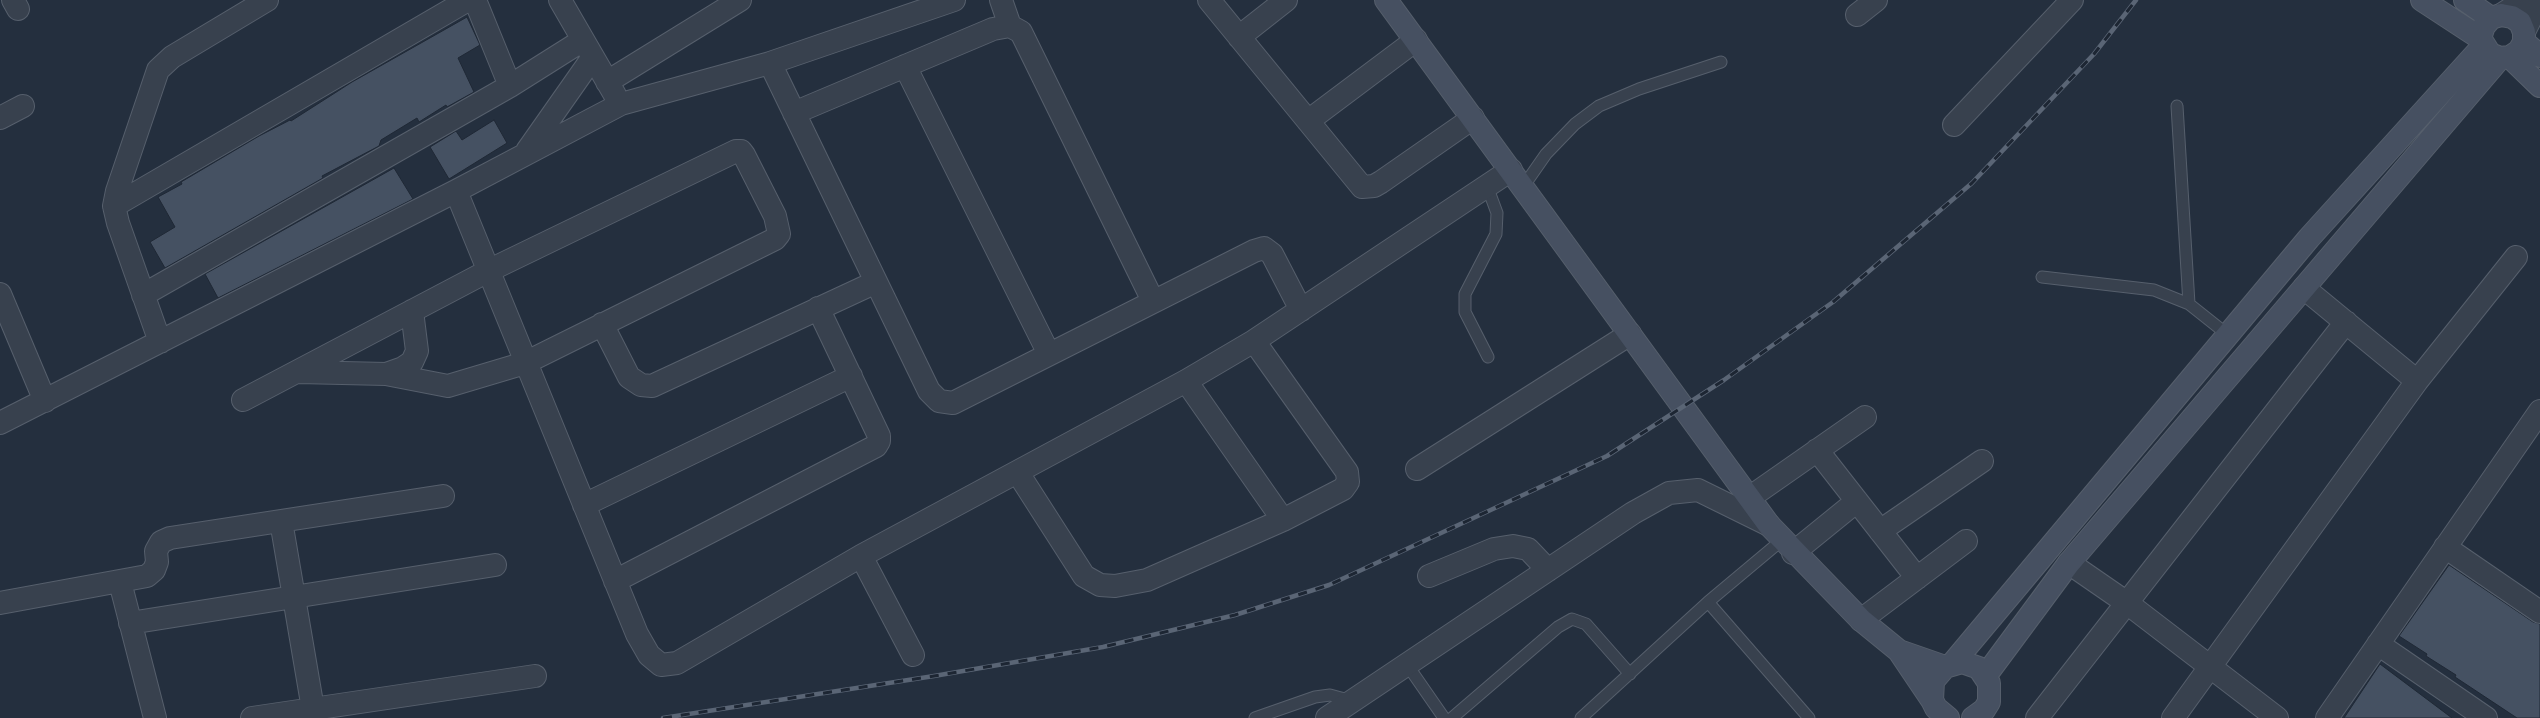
<!DOCTYPE html>
<html>
<head>
<meta charset="utf-8">
<style>
	body { margin:0 }
	canvas { display:block; background:#242f3e }
</style>
</head>
<body>
<canvas width="2540" height="718"></canvas>
<script>
const c = document.querySelector('canvas').getContext('2d');
c.lineJoin = 'round';
function paint(path, color) { c.fillStyle = color; c.fill(path, 'evenodd'); }
const toPath = rows => new Path2D(rows.map(r => 'M' + r).join(''));
function strokePath(path, color, width, dash) { c.strokeStyle = color; c.lineWidth = width; c.lineCap = dash ? 'butt' : 'round'; c.setLineDash(dash || []); c.stroke(path); }
const building = toPath([
	[467,17,480,45,458,58,474,92,447,107,446,105,419,122,417,118,381,140,379,146,322,176,323,178,165,268,150,242,175,227,158,197,182,184,181,182,259,136,290,120,291,121,352,82,467,17],
	[494,120,507,143,449,179,430,147,456,131,462,140,494,120],
	[394,168,413,199,218,298,205,274,394,168],
	[2449,565,2533,622,2540,624,2540,718,2517,718,2455,677,2456,675,2426,656,2427,654,2399,636,2449,565],
	[2380,664,2452,718,2344,718,2380,664]
]);
const service = toPath([
	[2177,106,2189,304],
	[1487,186,1497,213,1496,234,1465,294,1465,312,1488,357],
	[1523,187,1546,154,1575,124,1599,106,1639,89,1721,62],
	[2042,277,2154,290,2189,304,2228,335],
	[1708,602,1809,718],
	[1408,666,1444,718],
	[1255,718,1315,697,1330,695,1352,701],
	[1452,718,1558,627,1572,619,1586,624,1630,674],
	[1581,718,1708,602,1782,540]
]);
const minor = toPath([
	[13,0,18,9],
	[475,0,510,86],
	[560,0,615,95],
	[1001,0,1010,26],
	[1209,0,1362,187,1374,186,1381,182,1473,118],
	[1857,15,1876,0],
	[1239,37,1286,0],
	[770,63,929,391,939,401,953,403,1254,251,1264,248,1272,254,1301,310],
	[905,66,1049,354],
	[607,82,740,0],
	[794,113,993,29,1010,26,1021,32,1153,301],
	[0,118,23,106],
	[1308,121,1416,40],
	[1954,125,2072,0],
	[527,151,593,57],
	[456,191,637,634,649,655,661,665,677,663,861,556,1186,381,1254,341,1511,170],
	[114,206,468,0],
	[2304,288,2417,381],
	[0,294,45,401],
	[143,295,510,86,583,40],
	[602,324,629,377,641,385,652,386,876,282],
	[160,342,118,223,114,206,117,191,158,70,172,57,267,0],
	[299,372,386,374,403,368,412,362,417,351,412,311],
	[1186,381,1283,520],
	[243,400,488,271,736,151,741,151,744,155,775,216,779,234,775,239,525,363,448,386,386,374],
	[0,423,456,191,621,104,770,63,954,0],
	[1817,450,1917,578],
	[1417,469,1630,334],
	[1018,473,1084,576,1100,585,1115,586,1147,580,1283,520,1343,489,1348,482,1347,472,1254,341],
	[1749,498,1865,417],
	[584,505,851,376],
	[281,521,313,709],
	[1880,531,1982,461],
	[2445,547,2540,612],
	[1793,553,1857,501],
	[861,556,913,655],
	[2069,563,2127,603,2277,718],
	[1429,576,1494,549,1513,546,1528,549,1548,570],
	[615,581,876,446,879,441,879,436,818,308],
	[120,582,155,718],
	[0,603,147,576,154,570,157,562,156,551,161,542,170,538,443,496],
	[1861,620,1966,541],
	[130,623,495,565],
	[2378,644,2486,718],
	[252,718,535,676],
	[1327,718,1633,513,1669,493,1698,490,1769,525],
	[2037,718,2346,322],
	[2173,718,2417,381,2516,257],
	[2327,718,2540,411]
]);
const tertiary = toPath([
	[2501,15,2524,0],
	[2524,32,2540,0]
]);
const secondary = toPath([
	[1386,0,1769,525,1861,620,1899,651,1932,700],
	[2422,0,2480,38],
	[2465,0,2491,18],
	[2501,15,2512,17,2520,22,2524,32,2524,42,2519,51,2510,57,2500,58,2490,54,2480,38,2484,26,2491,18,2501,15],
	[2524,42,2540,56],
	[2510,57,2540,86],
	[1899,651,1945,667],
	[1953,663,2309,238,2483,46],
	[1986,675,2069,563,2500,58],
	[1948,718,1936,708,1932,700,1933,681,1945,667,1962,662,1979,668,1989,683,1989,702,1984,710,1973,718]
]);
const rail = toPath([
	[663,718,934,676,1103,647,1235,615,1329,585,1607,456,1724,380,1833,302,1972,183,2094,54,2136,0]
]);
paint(building, '#455162');
strokePath(building, '#1f2835', 1);
strokePath(service, '#565f6c', 13);
strokePath(minor, '#565f6c', 24);
strokePath(tertiary, '#565f6c', 24);
strokePath(secondary, '#565f6c', 24);
strokePath(service, '#38414e', 11);
strokePath(minor, '#38414e', 22);
strokePath(tertiary, '#38414e', 22);
strokePath(secondary, '#465061', 22);
strokePath(rail, '#5a6575', 4.5);
strokePath(rail, '#1d2633', 3, [9]);
</script>
</body>
</html>
